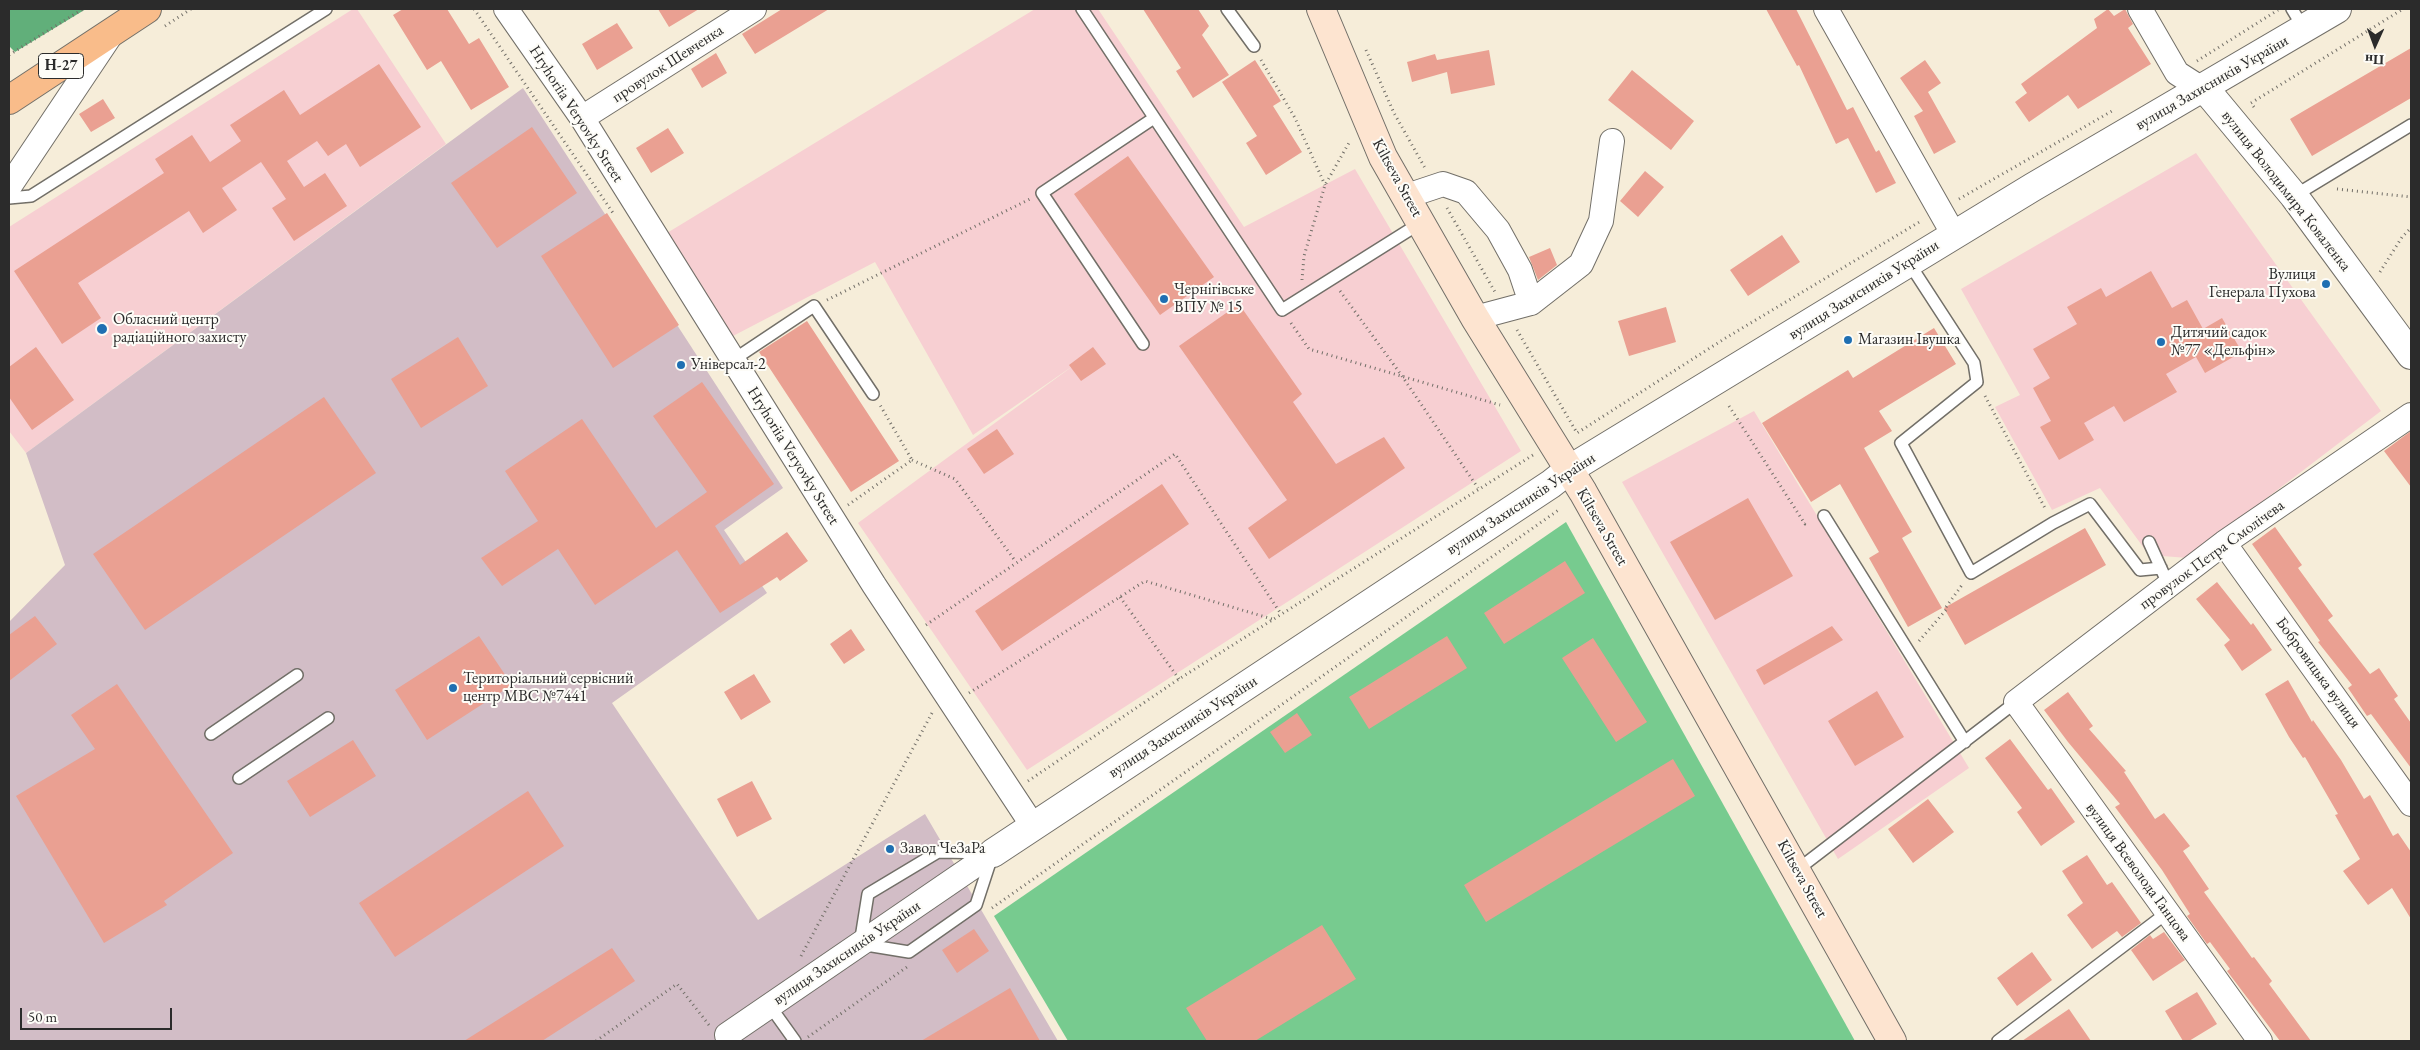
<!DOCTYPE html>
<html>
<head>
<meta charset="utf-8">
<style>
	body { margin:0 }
	#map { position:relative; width:2420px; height:1050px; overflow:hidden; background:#f6edd9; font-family:"EB Garamond",serif }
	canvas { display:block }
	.frame { position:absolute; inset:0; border:10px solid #2b2b2b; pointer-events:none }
	.north { position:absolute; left:2350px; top:20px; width:50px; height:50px; -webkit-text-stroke:4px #fdfcf7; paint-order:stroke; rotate:182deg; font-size:14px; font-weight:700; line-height:20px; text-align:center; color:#2b2b2b }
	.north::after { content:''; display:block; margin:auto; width:18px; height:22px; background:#2b2b2b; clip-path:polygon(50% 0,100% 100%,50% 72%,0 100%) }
	.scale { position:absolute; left:20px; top:1008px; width:152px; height:22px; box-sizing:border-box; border:2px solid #2b2b2b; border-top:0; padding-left:6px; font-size:15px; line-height:18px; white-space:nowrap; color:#2b2b2b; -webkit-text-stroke:4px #fdfcf7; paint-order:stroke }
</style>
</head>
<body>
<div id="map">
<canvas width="2420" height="1050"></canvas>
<div class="frame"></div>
<div class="north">Пн</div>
<div class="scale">50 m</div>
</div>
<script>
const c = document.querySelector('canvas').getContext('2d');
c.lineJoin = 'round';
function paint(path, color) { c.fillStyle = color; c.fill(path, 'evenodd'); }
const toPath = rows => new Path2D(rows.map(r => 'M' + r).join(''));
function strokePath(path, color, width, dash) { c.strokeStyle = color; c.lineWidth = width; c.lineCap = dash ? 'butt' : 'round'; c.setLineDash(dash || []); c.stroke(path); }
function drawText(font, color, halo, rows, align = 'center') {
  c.font = font + ' "EB Garamond",serif'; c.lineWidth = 4; c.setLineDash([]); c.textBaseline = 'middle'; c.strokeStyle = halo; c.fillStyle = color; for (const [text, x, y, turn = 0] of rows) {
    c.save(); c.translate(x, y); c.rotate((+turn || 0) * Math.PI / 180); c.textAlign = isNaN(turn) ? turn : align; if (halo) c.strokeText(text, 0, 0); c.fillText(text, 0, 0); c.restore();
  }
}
const built = toPath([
	[353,9,357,9,446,144,26,453,9,431,9,227],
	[1035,9,1098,9,1244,227,1355,169,1521,451,1027,770,858,523,1077,363,973,435,875,262,733,336,667,233],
	[2196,153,2381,411,2188,558,2149,555,2100,488,2052,510,1995,407,2020,395,1961,289],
	[1754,411,1969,768,1838,859,1622,482]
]);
const industrial = toPath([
	[523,88,783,488,724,530,767,593,612,703,758,920,925,814,1058,1041,9,1041,9,622,65,565,26,453]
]);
const green = toPath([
	[1566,522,1855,1041,1068,1041,994,916]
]);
const forest = toPath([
	[9,9,86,9,15,52,9,46]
]);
const building = toPath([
	[403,9,447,9,469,44,479,38,509,87,471,110,441,61,427,70,393,15],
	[658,9,699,9,669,27],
	[782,9,829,9,755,54,742,34],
	[1143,9,1198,9,1209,26,1202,35,1229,75,1193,98,1176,71,1181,68],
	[1766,9,1796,9,1847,110,1853,107,1876,152,1879,150,1896,183,1876,193,1848,138,1836,144,1799,65,1797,66],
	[2108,9,2114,16,2125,9,2133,24,2128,28,2151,64,2078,109,2068,95,2029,122,2015,102,2027,93,2021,84,2097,28,2094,19],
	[617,23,633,48,597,70,582,44],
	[2411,48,2411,98,2312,156,2290,119],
	[1489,50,1495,85,1451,94,1447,72,1412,82,1407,62,1435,54,1437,60],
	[716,53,727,73,702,88,691,69],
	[1255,60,1281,101,1273,106,1302,152,1266,175,1246,143,1257,136,1222,82],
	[1925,60,1941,83,1928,92,1956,142,1934,154,1914,116,1923,111,1900,78],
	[379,64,421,127,360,167,346,144,328,156,317,141,287,161,304,187,325,173,347,206,294,241,272,208,286,199,261,162,222,188,237,210,203,233,189,211,78,283,101,318,62,344,14,271,164,173,155,159,192,135,210,162,241,141,230,125,284,90,300,115],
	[1632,70,1694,121,1671,150,1608,100],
	[103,99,115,118,91,132,79,114],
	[532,127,577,193,497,248,451,183],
	[668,128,684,153,651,173,636,148],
	[1128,156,1214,277,1160,315,1074,194],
	[1645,171,1664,187,1638,217,1620,201],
	[607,213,679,325,613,368,541,256],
	[1782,235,1800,262,1748,296,1730,270],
	[1550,248,1557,265,1538,280,1529,257],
	[2151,271,2172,308,2187,300,2203,329,2222,318,2242,352,2205,373,2196,357,2166,374,2177,392,2124,422,2114,406,2084,423,2094,440,2059,460,2040,427,2051,421,2033,388,2050,378,2033,349,2077,324,2067,307,2101,288,2106,297],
	[1239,304,1302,394,1293,402,1336,464,1384,437,1405,468,1269,559,1248,528,1287,500,1179,346],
	[1666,307,1676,342,1629,356,1618,321],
	[807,321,899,461,851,492,759,352],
	[1934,328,1956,364,1879,411,1892,431,1864,448,1912,532,1902,538,1942,608,1908,627,1869,558,1879,552,1840,484,1811,502,1762,423,1848,370,1853,378],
	[458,337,488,386,421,428,391,379],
	[36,347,74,400,32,430,9,397,9,367],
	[1093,347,1106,364,1081,381,1069,365],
	[702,382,774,484,715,526,740,565,787,532,808,561,780,581,777,577,720,613,677,550,595,605,558,549,502,586,481,558,538,521,505,471,582,419,656,528,707,492,653,416],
	[324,397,376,473,145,630,93,554],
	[997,429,1014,454,984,474,967,449],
	[2411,431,2411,487,2384,451],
	[1162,484,1189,524,1002,651,975,611],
	[1748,498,1793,576,1715,620,1670,542],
	[2275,527,2302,565,2298,568,2333,616,2328,620,2370,674,2379,668,2398,696,2394,699,2411,723,2411,768,2371,714,2367,716,2348,688,2352,685,2318,642,2320,641,2252,544],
	[2085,528,2106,565,1965,645,1944,608],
	[1565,561,1585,593,1504,644,1484,613],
	[2217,582,2251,625,2253,623,2272,650,2242,671,2224,645,2230,640,2196,599],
	[35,616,57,644,9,681,9,635],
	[1832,626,1843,640,1764,685,1756,670],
	[851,629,865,650,844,664,830,644],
	[479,636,512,685,427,740,395,690],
	[1447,636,1467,668,1369,729,1349,697],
	[1593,638,1647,722,1616,742,1562,658],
	[754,674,771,702,741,720,724,692],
	[2288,680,2312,722,2313,720,2341,760,2364,799,2370,795,2393,836,2398,833,2411,852,2411,919,2392,888,2368,905,2343,871,2360,859,2335,815,2338,814,2305,757,2303,758,2289,737,2265,694],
	[117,684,233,853,164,901,167,905,104,943,16,796,95,749,71,715],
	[1877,691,1904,737,1855,766,1828,721],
	[2068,692,2093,726,2089,729,2126,771,2124,772,2155,819,2164,813,2190,846,2183,851,2209,889,2204,892,2252,958,2254,957,2272,981,2269,984,2311,1041,2280,1041,2227,971,2230,969,2210,942,2207,944,2187,916,2190,914,2162,870,2115,807,2120,804,2068,742,2044,710],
	[1297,713,1312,735,1285,753,1270,732],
	[2010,739,2048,790,2051,788,2075,822,2041,846,2017,812,2022,808,1985,758],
	[353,740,376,776,310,817,287,781],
	[1673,759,1695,796,1486,922,1464,885],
	[752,781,772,819,737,837,717,799],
	[528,791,564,846,395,957,359,903],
	[1928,799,1954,832,1913,863,1888,829],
	[2087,855,2107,885,2112,882,2141,923,2122,937,2117,931,2092,949,2067,915,2083,903,2062,871],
	[1322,925,1356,979,1255,1041,1207,1041,1186,1008],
	[974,929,989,951,957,973,942,950],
	[2164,932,2185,960,2153,981,2131,950,2150,935,2153,939],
	[612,948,635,981,542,1041,464,1041],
	[2032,952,2052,980,2017,1006,1997,978],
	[1010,988,1040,1041,921,1041],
	[2197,992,2217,1024,2189,1041,2183,1041,2165,1011],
	[2069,1009,2091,1041,2022,1041]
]);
const path = toPath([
	[474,9,613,213],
	[165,26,191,9],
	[1366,50,1394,113,1425,168],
	[9,55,83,9],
	[1261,60,1295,118,1325,185],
	[2197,61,2278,10],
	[2254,107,2251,103,2403,9],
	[2337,189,2411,197],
	[1959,199,2112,111],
	[1447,208,1495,292],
	[2380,272,2402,237,2411,228],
	[1302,280,1304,256,1325,185,1350,141],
	[1340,291,1402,376,1478,488],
	[827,300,1030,199],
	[1291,323,1309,349,1500,405],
	[1517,330,1577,433,1724,339,1921,221],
	[1985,396,2046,510],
	[1729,406,1805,524,1809,522],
	[912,460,955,479,1016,562],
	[848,505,912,460,880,405],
	[1120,597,1179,679],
	[1946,607,1962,585],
	[926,625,1175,454,1281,614],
	[1919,641,1946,610],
	[969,693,1145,581,1272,619],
	[1028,781,1179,679,1533,455],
	[992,908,1560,509],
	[801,956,932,713],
	[808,1037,907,967],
	[596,1041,677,984,709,1025]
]);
const service = toPath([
	[1082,9,1282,310,1422,222],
	[1227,9,1254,46],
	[2292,9,2304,29],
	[2294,196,2411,125],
	[9,198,31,196,326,9],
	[1909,263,1974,363,1977,382,1901,443,1971,573,2053,523,2090,504,2140,570,2161,568],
	[1143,344,1042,193,1154,118],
	[733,360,814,306,873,394],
	[1824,516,1965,742],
	[2149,542,2164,575],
	[211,734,297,675],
	[239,778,328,718],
	[938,852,993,853,976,905,909,952,860,944,868,894,938,852],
	[1797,870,2016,702],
	[770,1006,795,1041],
	[1998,1041,2168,912]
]);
const minor = toPath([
	[506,9,582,118,874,585,1033,826],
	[1826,9,1954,235],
	[2140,9,2177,73,2202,89],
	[582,118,754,9],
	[9,187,112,33],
	[1407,196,1443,184,1466,192,1498,230,1520,270,1531,303],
	[1475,318,1531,303,1581,264,1601,221,1612,141],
	[2224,543,2411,804],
	[727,1035,993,853],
	[2260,1041,2016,702,2224,543,2411,415]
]);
const tertiary = toPath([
	[2202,89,2211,96,2294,196,2411,355],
	[993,853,1551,484,1570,469,2033,187,2337,9]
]);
const secondary = toPath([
	[1321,9,1383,157,1475,318,1583,492,1892,1041]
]);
const primary = toPath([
	[9,100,147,9]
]);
const markers = [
	[2326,284,5,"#1f6fb2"],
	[1164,299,5,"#1f6fb2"],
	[102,329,6,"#1f6fb2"],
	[1848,340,5,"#1f6fb2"],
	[2161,342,5,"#1f6fb2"],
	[681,365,5,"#1f6fb2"],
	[453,688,5,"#1f6fb2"],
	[890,849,5,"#1f6fb2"]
];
const shields = [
	[61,66,45]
];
const shieldNames = [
	["Н-27",61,66]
];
const streetNames = [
	["провулок Шевченка",668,64,-33],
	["вулиця Захисників України",2212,83,-30],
	["Hryhoriia Veryovky Street",576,114,57],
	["Kiltseva Street",1397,178,61],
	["вулиця Володимира Коваленка",2286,191,52],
	["вулиця Захисників України",1864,290,-32],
	["Hryhoriia Veryovky Street",793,456,58],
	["вулиця Захисників України",1521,504,-33],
	["Kiltseva Street",1602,527,60],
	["провулок Петра Смолічева",2212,555,-36],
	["Бобровицька вулиця",2318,673,54],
	["вулиця Захисників України",1183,727,-33],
	["вулиця Всеволода Ганцова",2138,872,54],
	["Kiltseva Street",1802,879,61],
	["вулиця Захисників України",847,953,-34]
];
const poiNames = [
	["Вулиця",2316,275,"right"],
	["Генерала Пухова",2316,293,"right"],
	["Чернігівське",1174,290],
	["ВПУ № 15",1174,308],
	["Обласний центр",113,320],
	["радіаційного захисту",113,338],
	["Дитячий садок",2171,333],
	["№77 «Дельфін»",2171,351],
	["Магазин Івушка",1858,340],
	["Універсал-2",691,365],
	["Територіальний сервісний",463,679],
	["центр МВС №7441",463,697],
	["Завод ЧеЗаРа",900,849]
];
paint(built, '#f7cfd2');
paint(industrial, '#d2bdc6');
paint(green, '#77cb8f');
paint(forest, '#61af7a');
paint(building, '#eaa092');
strokePath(service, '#726f68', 14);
strokePath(minor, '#726f68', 26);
strokePath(tertiary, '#726f68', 30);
strokePath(secondary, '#726f68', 30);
strokePath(primary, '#726f68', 30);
strokePath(path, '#726f68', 3, [1, 4]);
strokePath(service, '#fff', 11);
strokePath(minor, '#fff', 24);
strokePath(tertiary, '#fff', 28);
strokePath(secondary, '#fde4d0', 28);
strokePath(primary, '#f9bc8a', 28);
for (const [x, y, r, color] of markers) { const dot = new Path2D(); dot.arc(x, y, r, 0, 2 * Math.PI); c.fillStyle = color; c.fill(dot); strokePath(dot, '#fdfcf7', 2); }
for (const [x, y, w] of shields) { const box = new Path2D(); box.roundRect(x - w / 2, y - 12.5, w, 25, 4); c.fillStyle = '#fdfcf7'; c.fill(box); strokePath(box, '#2b2b2b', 1); }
drawText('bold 15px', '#2b2b2b', null, shieldNames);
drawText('16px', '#2b2b2b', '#fdfcf7', streetNames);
drawText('16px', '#2b2b2b', '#fdfcf7', poiNames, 'left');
</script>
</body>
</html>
